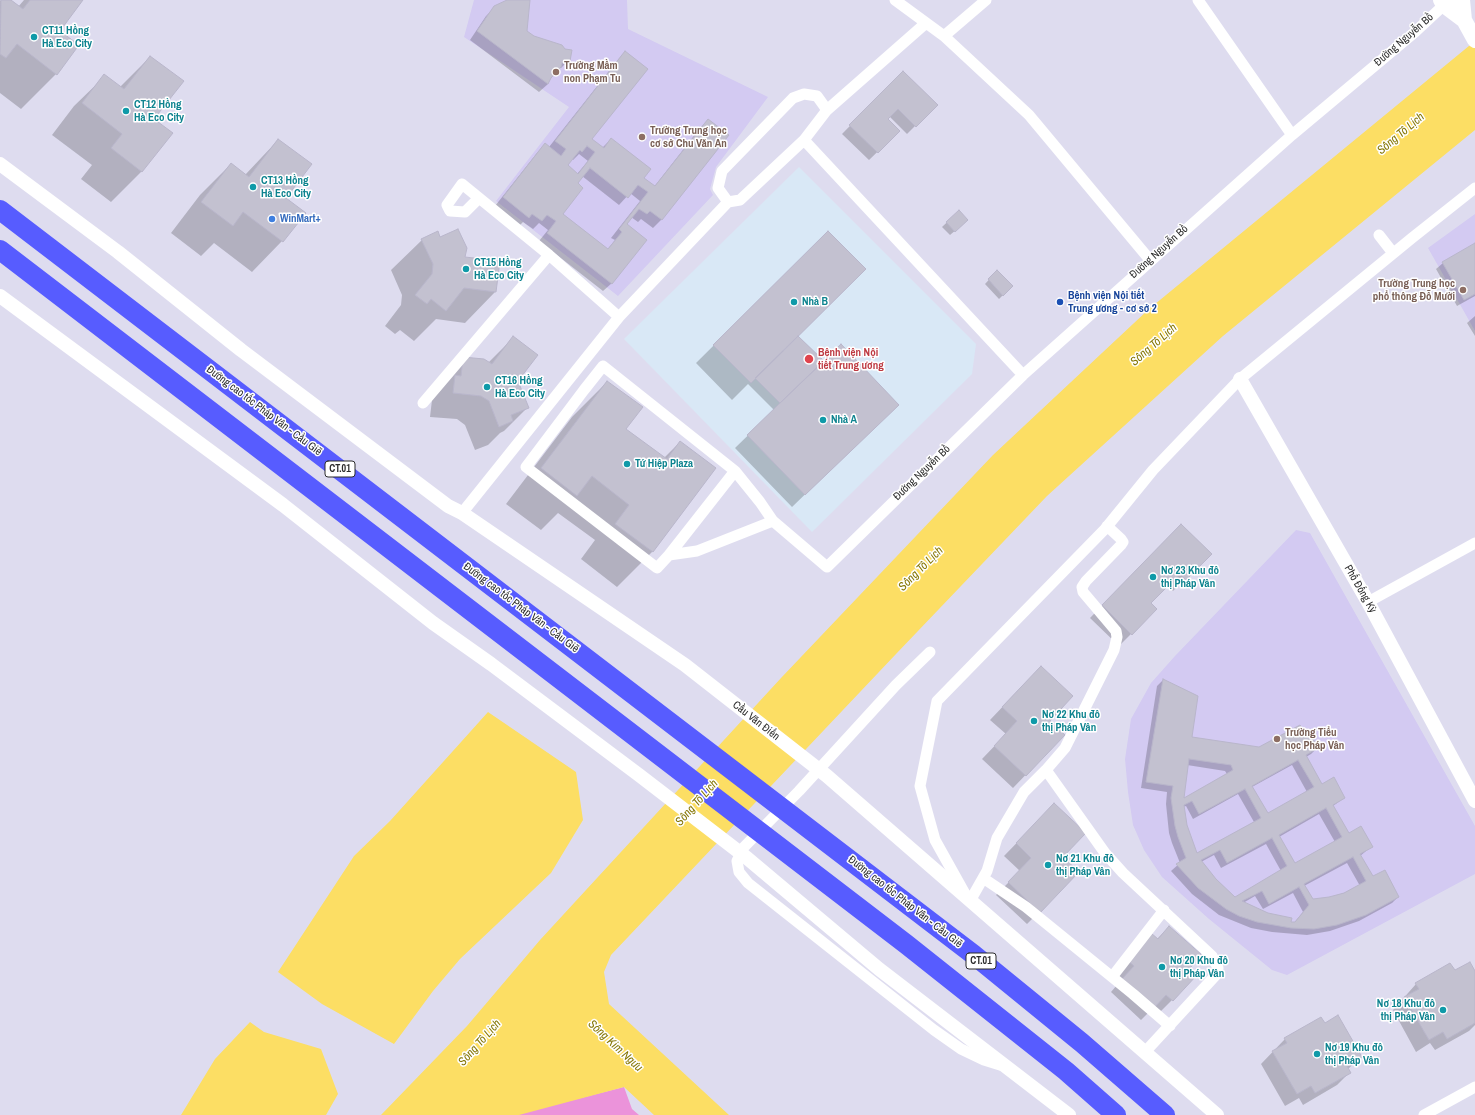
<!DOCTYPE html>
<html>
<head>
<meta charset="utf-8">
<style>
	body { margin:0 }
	canvas { display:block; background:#dedcef }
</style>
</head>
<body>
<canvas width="1475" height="1115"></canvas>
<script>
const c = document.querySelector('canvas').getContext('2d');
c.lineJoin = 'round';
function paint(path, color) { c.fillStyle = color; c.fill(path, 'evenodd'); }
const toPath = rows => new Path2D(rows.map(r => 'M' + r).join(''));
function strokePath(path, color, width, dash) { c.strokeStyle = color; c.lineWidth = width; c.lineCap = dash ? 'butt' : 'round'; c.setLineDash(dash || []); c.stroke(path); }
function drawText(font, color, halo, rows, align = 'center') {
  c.font = font + ' "Archivo Narrow",sans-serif'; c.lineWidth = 3; c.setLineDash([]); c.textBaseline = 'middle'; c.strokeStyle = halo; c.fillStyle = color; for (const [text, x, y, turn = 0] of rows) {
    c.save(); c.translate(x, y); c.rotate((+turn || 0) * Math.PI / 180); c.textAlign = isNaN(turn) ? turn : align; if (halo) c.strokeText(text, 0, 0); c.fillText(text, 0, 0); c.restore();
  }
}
const education = toPath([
	[474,0,627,0,628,29,768,97,716,167,710,189,713,195,618,296,496,201,569,107,464,37],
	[1475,214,1475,331,1428,248],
	[1296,530,1310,533,1475,826,1475,874,1287,975,1272,970,1209,919,1162,877,1144,850,1133,825,1128,792,1125,759,1131,719,1151,683,1175,656]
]);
const medical = toPath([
	[799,167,976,344,972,374,812,532,624,339]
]);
const green = toPath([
	[624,1087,632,1109,639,1115,514,1115]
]);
const water = toPath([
	[1475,41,1475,130,1223,336,1047,496,896,654,611,955,604,972,609,1004,729,1115,654,1115,624,1087,519,1115,381,1115,467,1026,540,940,781,678,993,455,1149,309],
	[488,712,576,772,583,820,551,873,460,959,433,991,394,1044,322,1004,278,972,354,856,390,821],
	[250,1022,264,1032,321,1049,338,1094,326,1115,181,1115,215,1059]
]);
const shadow = toPath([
	[1,0,9,0,18,7,24,0,82,0,58,31,56,74,21,109,0,93,0,1],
	[509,0,529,0,526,32,569,60,561,68,559,68,551,77,548,84,539,92,470,40,486,16,495,7],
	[625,52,591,140,602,148,611,139,643,178,654,187,700,128,708,120,727,135,661,220,653,228,641,219,638,222,631,217,626,224,612,283,603,291,539,241,548,230,539,223,533,229,523,222,520,225,495,206,537,153,545,145,549,147,617,61],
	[579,154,588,161,577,174,566,166,572,158,573,160],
	[582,176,619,205,630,193,640,201,611,238,615,240,607,250,561,214,576,184],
	[150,57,153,119,142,171,111,202,81,179,92,165,52,135,74,106,105,76,120,87],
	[903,72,936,105,907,134,889,116,886,119,899,131,869,160,842,134],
	[278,140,285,198,282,241,252,272,214,243,201,256,171,233,200,195,231,164,245,175],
	[959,211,963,224,950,235,942,227],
	[828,232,782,350,820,366,885,417,792,507,735,448,774,410,748,384,732,400,696,363],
	[440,238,464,258,495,292,465,323,436,319,414,341,400,330,395,334,385,326,401,305,402,295,391,270,422,240],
	[1475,245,1475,296,1457,306,1436,269,1443,263],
	[997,271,1012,286,999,299,985,284],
	[1475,316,1475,336,1467,323],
	[513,338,517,381,528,407,504,431,500,433,488,445,475,450,465,425,457,419,430,417,432,400,463,358,488,363],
	[607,382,625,429,664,458,680,442,715,468,652,552,617,587,581,559,595,540,558,513,541,530,506,504,572,417],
	[1168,538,1210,554,1173,591,1167,586,1150,603,1156,609,1119,646,1090,618],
	[1028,680,1048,721,1064,735,1013,788,982,759,1006,734,990,720],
	[1163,680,1197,697,1191,738,1259,748,1317,748,1311,754,1306,757,1321,785,1344,798,1333,806,1348,834,1371,847,1360,856,1372,878,1398,897,1392,903,1359,921,1330,931,1307,935,1272,932,1251,928,1219,915,1192,894,1171,871,1180,863,1172,843,1169,833,1166,804,1167,792,1141,788,1157,686],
	[1187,765,1225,771,1227,774,1183,800],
	[1292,765,1307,792,1267,815,1252,787],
	[1238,794,1254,822,1197,855,1186,826,1183,807,1186,806,1193,819],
	[1319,814,1335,842,1295,864,1279,837],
	[1266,844,1281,871,1235,898,1215,880,1201,862,1214,855,1221,868],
	[1347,863,1360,886,1344,893,1329,898,1312,900,1304,886],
	[1293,893,1303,912,1294,923,1290,923,1243,903,1255,896,1263,909],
	[1042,817,1062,857,1039,912,1027,924,996,895,1020,871,1004,856],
	[1169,927,1189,968,1172,1000,1160,1012,1154,1007,1141,1020,1111,992,1122,979,1115,972,1157,939],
	[1454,972,1475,973,1475,1025,1469,1031,1435,1050,1430,1043,1416,1052,1393,1010,1416,984],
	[1324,1024,1361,1057,1348,1069,1349,1073,1337,1085,1303,1105,1299,1098,1285,1106,1261,1064,1285,1039]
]);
const building = toPath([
	[1,0,11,0,23,9,30,0,83,0,60,31,79,45,57,75,17,44,6,58,0,54,1,0],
	[507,0,530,0,527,31,534,36,562,45,565,49,572,50,570,61,563,60,561,67,551,78,548,84,477,31,494,6,507,0],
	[625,51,648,69,592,139,604,148,611,138,651,169,644,178,655,186,708,119,729,135,662,220,650,211,647,214,639,209,627,224,647,240,612,284,547,233,556,221,547,215,542,221,532,214,529,218,503,197,545,143,561,156,566,149,555,141,625,51],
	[587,146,595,152,578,174,568,165,580,150,582,152,587,146],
	[590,168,628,198,638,185,648,192,619,229,622,232,608,249,563,214,583,188,578,183,590,168],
	[150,56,184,81,154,119,173,133,142,172,111,148,122,134,82,103,104,74,124,89,150,56],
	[903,71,938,105,916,127,898,109,888,119,900,131,878,153,849,125,903,71],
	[278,139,312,164,286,198,306,213,283,242,243,212,233,226,201,202,231,163,249,177,278,139],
	[959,210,968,220,955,232,946,222,959,210],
	[458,229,467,248,465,257,500,261,496,292,464,288,446,311,431,299,427,304,415,295,432,274,433,264,421,239,438,231,440,237,458,229],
	[828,231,866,269,751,383,713,345,828,231],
	[1475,243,1475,294,1464,300,1442,262,1475,243],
	[997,270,1013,286,1003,296,988,279,997,270],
	[513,336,538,355,518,381,529,408,511,415,513,421,499,427,489,401,481,396,453,393,455,375,461,376,463,357,484,359,492,364,513,336],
	[798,336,824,361,780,403,755,378,798,336],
	[841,344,899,405,805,495,747,435,841,344],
	[607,381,643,407,626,429,667,459,680,441,716,468,653,552,615,524,629,505,592,476,577,496,541,468,607,381],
	[1181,524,1212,554,1186,580,1180,574,1151,603,1157,609,1132,635,1102,605,1181,524],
	[1041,666,1073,696,1050,721,1065,735,1026,776,994,746,1017,721,1002,707,1041,666],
	[1163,679,1198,696,1192,737,1259,747,1300,725,1304,731,1308,729,1318,748,1306,755,1322,784,1334,777,1345,798,1333,805,1349,833,1361,826,1373,847,1360,854,1373,876,1385,870,1399,897,1366,915,1337,925,1314,929,1291,928,1257,922,1239,916,1226,909,1198,888,1176,864,1186,858,1178,837,1175,826,1171,798,1173,786,1146,782,1163,679],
	[1189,759,1231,765,1233,770,1184,798,1189,759],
	[1298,760,1314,787,1268,813,1252,786,1298,760],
	[1245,789,1261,818,1197,853,1187,825,1184,805,1192,801,1199,814,1245,789],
	[1326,808,1342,837,1295,863,1279,835,1326,808],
	[1272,838,1287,866,1235,897,1216,879,1201,860,1220,850,1227,863,1272,838],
	[1353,857,1366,881,1344,893,1329,897,1313,899,1304,884,1353,857],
	[1299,887,1309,905,1295,922,1291,922,1292,918,1268,913,1242,901,1262,891,1269,904,1299,887],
	[1054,803,1086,833,1063,857,1079,872,1040,913,1008,882,1031,858,1016,843,1054,803],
	[1169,926,1202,955,1190,968,1197,975,1173,1001,1166,995,1154,1008,1122,979,1134,966,1126,959,1151,933,1158,939,1169,926],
	[1470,962,1475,971,1475,1023,1447,1039,1443,1032,1429,1040,1404,997,1419,989,1415,983,1450,963,1455,970,1470,962],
	[1338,1015,1362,1057,1347,1066,1351,1073,1315,1093,1311,1086,1297,1094,1272,1051,1287,1043,1284,1038,1321,1017,1325,1023,1338,1015]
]);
const minor = toPath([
	[895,0,944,36,1029,115,1150,260],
	[1198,0,1292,135],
	[944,36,986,0],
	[804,140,1023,375],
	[479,198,465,212,450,211,447,205,462,184,549,255,619,317],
	[728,202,718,188,722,171,793,98,804,94,817,96,827,110],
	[1379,235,1393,253],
	[423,403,549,255],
	[462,513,619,317,728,202,740,200,804,140,827,110,926,23],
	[773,521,697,551,669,555,657,568,526,467,584,390,603,366,735,471,760,502,773,521,827,567,1023,375,1292,135,1415,32,1444,5,1451,0],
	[669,555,735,471],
	[1368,602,1475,543],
	[930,652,896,685,799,791,744,847,737,861,739,872,748,883,934,1030,961,1049,984,1060,1000,1065],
	[1046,770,1105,853,1123,873,1212,956,1218,968,1215,976,1145,1052],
	[983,878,1026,907,1133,994,1170,1026],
	[964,892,935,840,920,786,937,701,1105,529,1153,470,1240,379,1412,238,1475,188],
	[970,901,987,871,997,838,1024,792,1046,770,1065,748,1114,650,1117,637,1116,631,1083,592,1082,587,1086,581,1121,545,1123,542,1121,539,1107,526],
	[1112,977,1164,910],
	[1424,1115,1475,1087]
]);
const tertiary = toPath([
	[0,164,118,252,241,350,448,506,462,513,685,665,827,776,1217,1115],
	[0,296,283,505,433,623,491,664,639,775,747,858,879,969,1069,1115],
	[1240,379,1368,602,1475,801]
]);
const secondary = toPath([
	[1441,0,1444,5,1464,20],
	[1462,0,1464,20,1475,40]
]);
const motorway = toPath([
	[0,210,974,955,1082,1043,1165,1115],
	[0,250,906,944,1066,1071,1116,1115]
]);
const markers = [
	[34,37,4,"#0f9aa8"],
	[556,72,4,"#8d6e63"],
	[126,111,4,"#0f9aa8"],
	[642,137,4,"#8d6e63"],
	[253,187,4,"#0f9aa8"],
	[272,219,4,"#3f7fe0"],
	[466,269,4,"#0f9aa8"],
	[1463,290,4,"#8d6e63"],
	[794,302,4,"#0f9aa8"],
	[1060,302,4,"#1a4fb4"],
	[809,359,5,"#e0444e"],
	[487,387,4,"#0f9aa8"],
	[823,420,4,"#0f9aa8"],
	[627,464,4,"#0f9aa8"],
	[1153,577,4,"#0f9aa8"],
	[1034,721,4,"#0f9aa8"],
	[1277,739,4,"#8d6e63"],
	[1048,865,4,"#0f9aa8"],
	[1162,967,4,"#0f9aa8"],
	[1443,1010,4,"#0f9aa8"],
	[1317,1054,4,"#0f9aa8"]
];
const shields = [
	[340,469,30],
	[981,961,30]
];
const shieldNames = [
	["CT.01",340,469],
	["CT.01",981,961]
];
const cultureNames = [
	["CT11 Hồng",42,31],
	["Hà Eco City",42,44],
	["CT12 Hồng",134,105],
	["Hà Eco City",134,118],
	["CT13 Hồng",261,181],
	["Hà Eco City",261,194],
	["CT15 Hồng",474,263],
	["Hà Eco City",474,276],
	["Nhà B",802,302],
	["CT16 Hồng",495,381],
	["Hà Eco City",495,394],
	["Nhà A",831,420],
	["Tứ Hiệp Plaza",635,464],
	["Nơ 23 Khu đô",1161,571],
	["thị Pháp Vân",1161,584],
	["Nơ 22 Khu đô",1042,715],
	["thị Pháp Vân",1042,728],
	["Nơ 21 Khu đô",1056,859],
	["thị Pháp Vân",1056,872],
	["Nơ 20 Khu đô",1170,961],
	["thị Pháp Vân",1170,974],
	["Nơ 18 Khu đô",1435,1004,"right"],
	["thị Pháp Vân",1435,1017,"right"],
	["Nơ 19 Khu đô",1325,1048],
	["thị Pháp Vân",1325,1061]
];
const streetNames = [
	["Đường Nguyễn Bồ",1404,40,-41],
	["Đường Nguyễn Bồ",1159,252,-42],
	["Đường cao tốc Pháp Vân - Cầu Giẽ",264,411,37],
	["Đường Nguyễn Bồ",922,473,-44],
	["Phố Đống Kỳ",1360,589,60],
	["Đường cao tốc Pháp Vân - Cầu Giẽ",521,608,37],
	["Cầu Văn Điển",756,721,38],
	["Đường cao tốc Pháp Vân - Cầu Giẽ",905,902,38]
];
const educationNames = [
	["Trường Mầm",564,66],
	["non Phạm Tu",564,79],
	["Trường Trung học",650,131],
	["cơ sở Chu Văn An",650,144],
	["Trường Trung học",1455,284,"right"],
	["phổ thông Đỗ Mười",1455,297,"right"],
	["Trường Tiểu",1285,733],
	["học Pháp Vân",1285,746]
];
const shopNames = [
	["WinMart+",280,219]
];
const transitNames = [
	["Bệnh viện Nội tiết",1068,296],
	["Trung ương - cơ sở 2",1068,309]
];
const healthNames = [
	["Bệnh viện Nội",818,353],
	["tiết Trung ương",818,366]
];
const waterNames = [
	["Sông Tô Lịch",1401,134,-40],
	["Sông Tô Lịch",1154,345,-41],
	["Sông Tô Lịch",921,569,-45],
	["Sông Tô Lịch",697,803,-48],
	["Sông Tô Lịch",480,1043,-48],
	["Sông Kim Ngưu",615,1046,43]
];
paint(education, '#d3caf2');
paint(medical, '#d9e8f6');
paint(green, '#eb93da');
paint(water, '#fcde64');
paint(shadow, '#0003');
paint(building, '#c3c1d0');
strokePath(building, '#b9b6cb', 1);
strokePath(minor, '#fff', 11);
strokePath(tertiary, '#fff', 14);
strokePath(secondary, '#fff', 16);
strokePath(motorway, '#575cff', 20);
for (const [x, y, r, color] of markers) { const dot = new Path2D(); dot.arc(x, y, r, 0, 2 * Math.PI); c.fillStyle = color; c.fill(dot); strokePath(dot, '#fff', 1.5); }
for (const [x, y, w] of shields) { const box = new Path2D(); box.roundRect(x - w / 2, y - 8, w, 16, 3); c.fillStyle = '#fff'; c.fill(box); strokePath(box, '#2c2c2c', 1); }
drawText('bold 10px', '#2c2c2c', null, shieldNames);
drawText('bold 11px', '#0d838f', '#fff', cultureNames, 'left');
drawText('11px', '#2c2c2c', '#fff', streetNames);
drawText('bold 11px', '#785e54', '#fff', educationNames, 'left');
drawText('bold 11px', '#366cbe', '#fff', shopNames, 'left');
drawText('bold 11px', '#164399', '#fff', transitNames, 'left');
drawText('bold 11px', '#be3a42', '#fff', healthNames, 'left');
drawText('italic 12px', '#847604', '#fff', waterNames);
</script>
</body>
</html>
